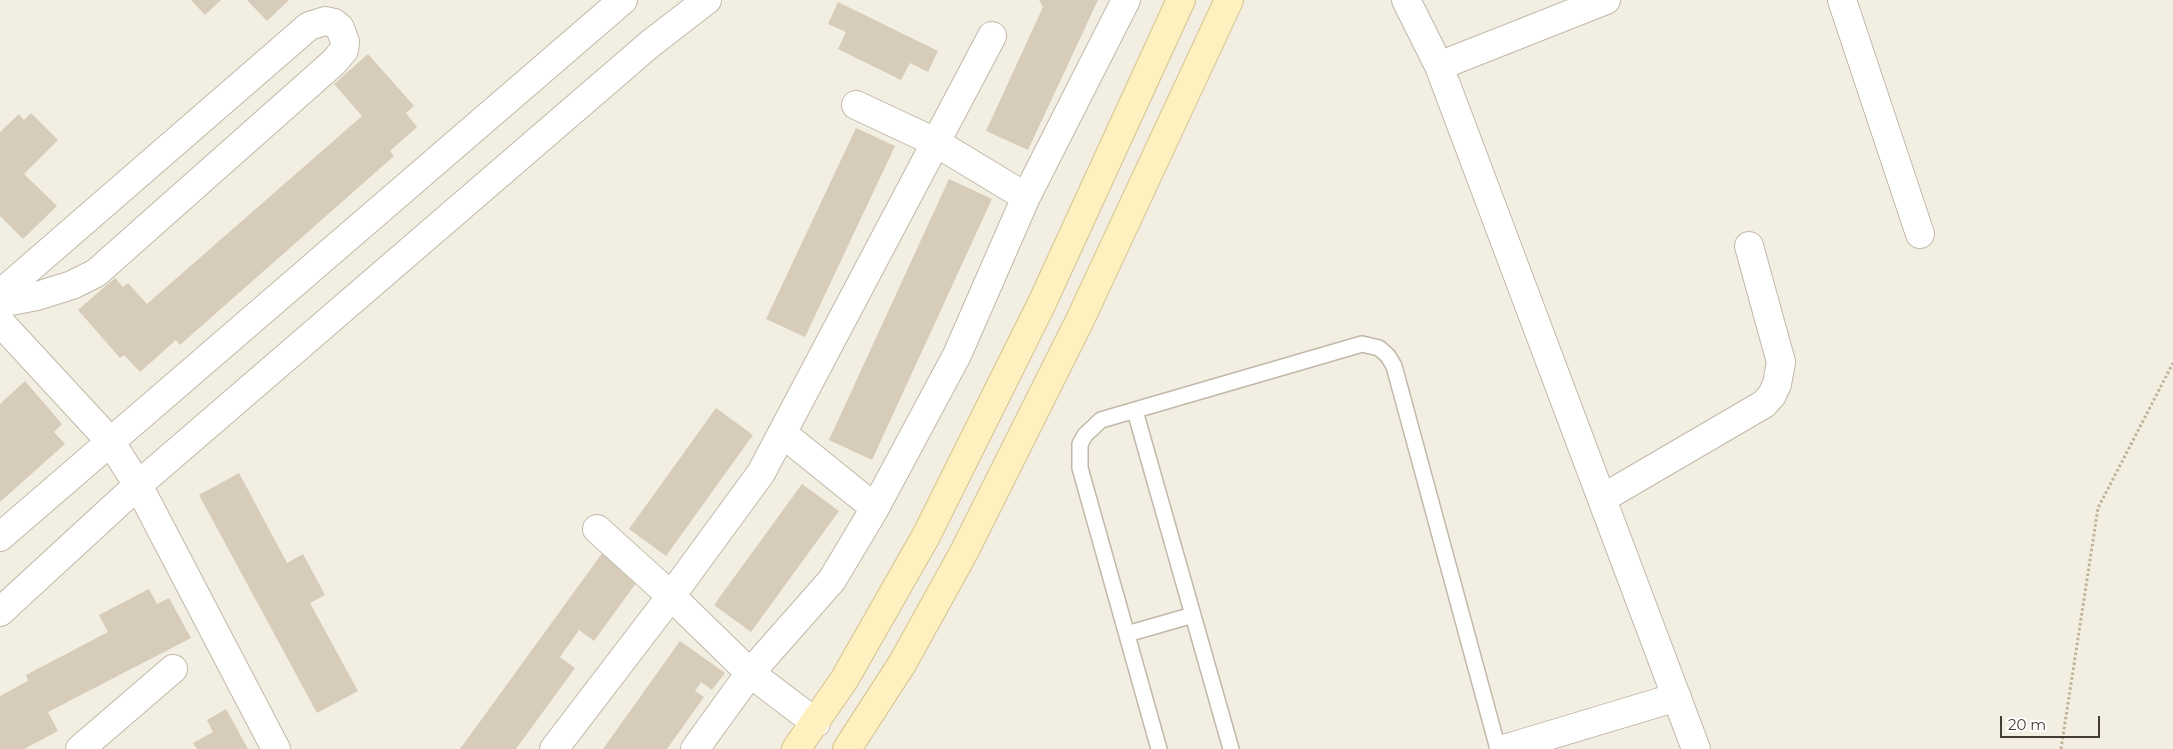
<!DOCTYPE html>
<html>
<head>
<meta charset="utf-8">
<style>
	body { margin:0 }
	#map { position:relative; width:2173px; height:749px; overflow:hidden; background:#f2eee2; font-family:Montserrat,sans-serif }
	canvas { display:block }
	.scale { position:absolute; left:2000px; top:716px; width:100px; height:22px; box-sizing:border-box; border:2px solid #443d33; border-top:0; padding-left:6px; font-size:15px; line-height:18px; white-space:nowrap; color:#443d33; -webkit-text-stroke:4px #fff; paint-order:stroke }
</style>
</head>
<body>
<div id="map">
<canvas width="2173" height="749"></canvas>
<div class="scale">20 m</div>
</div>
<script>
const c = document.querySelector('canvas').getContext('2d');
c.lineJoin = 'round';
function paint(path, color) { c.fillStyle = color; c.fill(path, 'evenodd'); }
const toPath = rows => new Path2D(rows.map(r => 'M' + r).join(''));
function strokePath(path, color, width, dash) { c.strokeStyle = color; c.lineWidth = width; c.lineCap = dash ? 'butt' : 'round'; c.setLineDash(dash || []); c.stroke(path); }
const building = toPath([
	[191,0,221,0,205,15],
	[247,0,289,0,267,21],
	[1039,0,1098,0,1028,150,986,131,1043,7],
	[838,2,938,51,928,72,910,63,901,80,838,49,846,32,828,24],
	[368,54,414,106,406,113,417,127,390,151,394,156,180,345,176,340,140,372,124,355,120,358,78,310,115,278,123,287,128,283,147,304,362,116,334,84],
	[31,113,58,140,24,174,57,206,23,239,0,216,0,132,19,114,24,120],
	[856,128,895,146,805,337,766,319],
	[949,179,992,199,872,460,829,440],
	[25,381,62,424,54,432,65,444,0,502,0,404],
	[716,408,753,435,666,556,629,529],
	[239,473,287,563,303,554,325,595,310,603,358,691,317,713,199,495],
	[802,484,839,511,751,632,714,605],
	[603,552,639,579,594,641,579,630,560,657,575,668,516,749,460,749],
	[149,589,157,604,169,598,191,638,48,712,58,731,24,749,0,749,0,696,28,681,26,675,108,632,99,615],
	[680,641,725,673,712,690,701,682,695,691,704,697,667,749,603,749],
	[226,709,248,749,197,749,193,743,213,732,207,720]
]);
const path = toPath([
	[2061,749,2098,508,2173,363]
]);
const service = toPath([
	[1135,411,1231,749],
	[1127,634,1193,615],
	[1159,749,1080,468,1080,444,1085,435,1101,420,1362,344,1379,348,1388,356,1394,366,1498,749]
]);
const minor = toPath([
	[1406,0,1439,66,1696,749],
	[1842,0,1920,234],
	[1439,66,1606,0],
	[856,105,935,142,1026,197],
	[0,294,309,26,325,21,334,23,340,28,345,42,344,50,334,62,96,273,72,285,37,296,0,303],
	[0,322,110,441,138,485,276,749],
	[782,433,875,508],
	[1603,498,1764,404,1772,395,1777,384,1781,362,1749,246],
	[597,529,671,596,750,673,816,723],
	[0,537,623,0],
	[0,612,138,485,650,44,707,0],
	[80,749,173,669],
	[554,749,671,596,761,473,992,36],
	[695,749,750,673,832,580,875,508,957,355,1026,197,1126,0],
	[1504,749,1677,697]
]);
const secondary = toPath([
	[796,749,844,680,926,536,1042,303,1181,0],
	[847,749,902,664,964,552,1080,320,1229,0]
]);
paint(building, '#d7ccba');
strokePath(service, '#c1b8a8', 18);
strokePath(minor, '#c1b8a8', 30);
strokePath(secondary, '#d4c38f', 30);
strokePath(path, '#c0b295', 3, [2.5, 2.5]);
strokePath(service, '#fff', 15);
strokePath(minor, '#fff', 28);
strokePath(secondary, '#fff0bf', 28);
</script>
</body>
</html>
